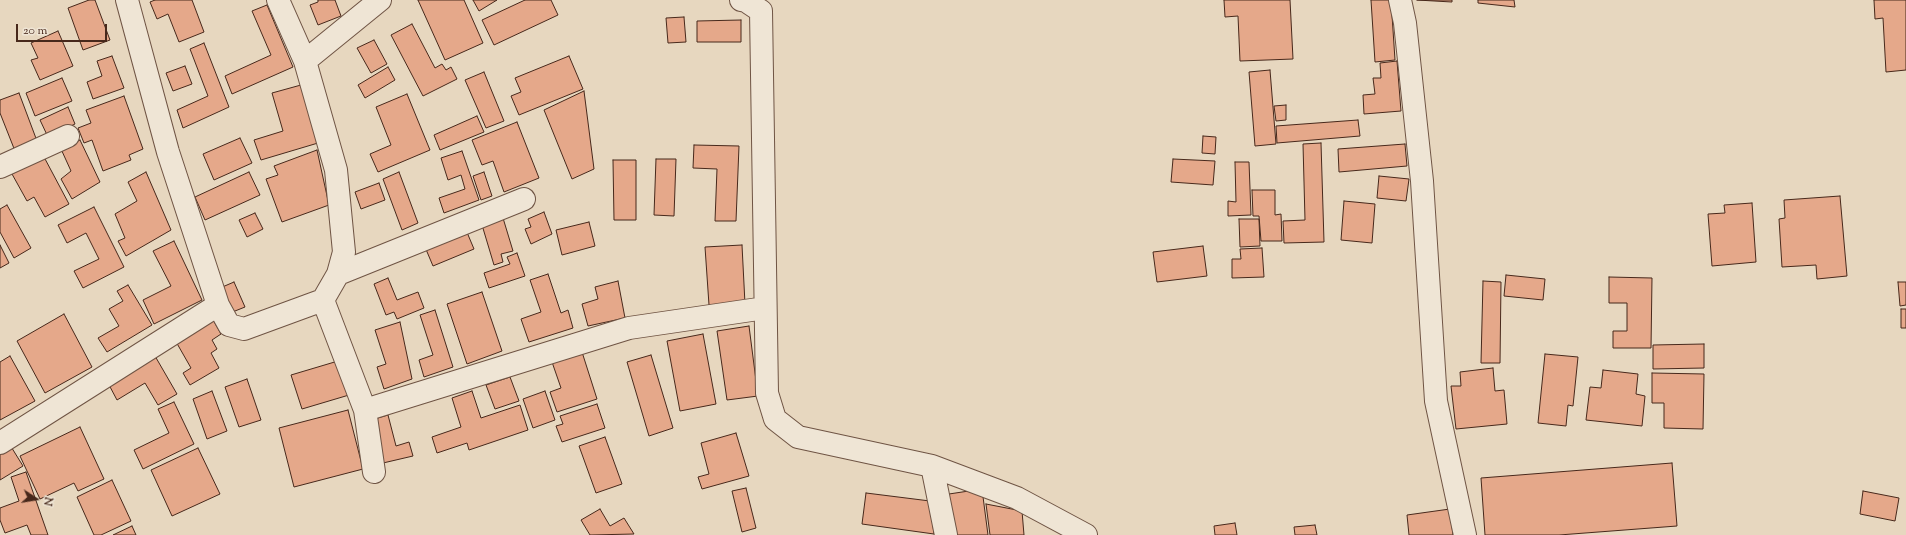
<!DOCTYPE html>
<html>
<head>
<meta charset="utf-8">
<style>
	body { margin:0 }
	#map { position:relative; width:1906px; height:535px; overflow:hidden; background:#e7d7bf; font-family:"Sorts Mill Goudy",serif }
	canvas { display:block }
	.north { position:absolute; left:16px; top:479px; width:40px; height:40px; -webkit-text-stroke:3px #efe5d5; paint-order:stroke; rotate:102deg; font-size:11px; font-weight:700; line-height:16px; text-align:center; color:#47281b }
	.north::after { content:''; display:block; margin:auto; width:14px; height:18px; background:#47281b; clip-path:polygon(50% 0,100% 100%,50% 72%,0 100%) }
	.scale { position:absolute; left:16px; top:24px; width:91px; height:18px; box-sizing:border-box; border:2px solid #47281b; border-top:0; padding-left:5px; font-size:12px; line-height:14px; white-space:nowrap; color:#47281b; -webkit-text-stroke:3px #efe5d5; paint-order:stroke }
</style>
</head>
<body>
<div id="map">
<canvas width="1906" height="535"></canvas>
<div class="north">N</div>
<div class="scale">20 m</div>
</div>
<script>
const c = document.querySelector('canvas').getContext('2d');
c.lineJoin = 'round';
function paint(path, color) { c.fillStyle = color; c.fill(path, 'evenodd'); }
const toPath = rows => new Path2D(rows.map(r => 'M' + r).join(''));
function strokePath(path, color, width, dash) { c.strokeStyle = color; c.lineWidth = width; c.lineCap = dash ? 'butt' : 'round'; c.setLineDash(dash || []); c.stroke(path); }
const building = toPath([
	[89,0,95,0,110,40,83,50,68,8,89,0],
	[155,0,192,0,204,32,179,42,168,14,157,19,150,2,155,0],
	[318,0,335,0,341,16,318,25,310,5,318,2,318,0],
	[418,0,464,0,483,43,445,60,418,0],
	[473,0,497,0,479,11,473,0],
	[525,0,551,0,558,15,494,45,482,20,525,0],
	[1224,0,1290,0,1293,59,1240,61,1238,16,1225,17,1224,0],
	[1371,0,1391,0,1395,60,1375,62,1371,0],
	[1417,0,1452,0,1452,2,1417,0],
	[1478,0,1514,0,1515,7,1478,3,1478,0],
	[1874,0,1906,0,1906,70,1886,72,1883,18,1875,19,1874,0],
	[267,5,293,67,232,94,225,76,271,55,252,11,267,5],
	[684,17,686,42,668,43,666,18,684,17],
	[741,20,741,42,697,42,697,21,741,20],
	[412,24,435,68,442,64,446,70,451,67,457,79,423,96,391,35,412,24],
	[58,31,73,66,40,80,31,60,38,58,31,43,58,31],
	[374,40,387,64,371,73,357,48,374,40],
	[204,43,229,107,183,128,177,110,208,96,190,49,204,43],
	[112,56,124,88,93,99,87,82,102,76,97,61,112,56],
	[569,56,583,89,519,115,511,96,521,92,515,78,569,56],
	[1397,61,1401,111,1364,114,1363,95,1375,94,1373,78,1381,78,1380,63,1397,61],
	[185,66,192,84,173,91,166,73,185,66],
	[388,67,395,80,365,98,358,85,388,67],
	[1270,70,1276,144,1255,146,1249,72,1270,70],
	[484,72,504,121,486,128,465,80,484,72],
	[62,78,72,101,35,116,26,93,62,78],
	[301,85,318,143,261,160,254,140,283,131,272,93,301,85],
	[584,91,594,169,572,179,544,110,584,91],
	[19,93,37,141,15,151,0,113,0,100,19,93],
	[407,94,430,150,378,172,370,154,391,145,376,107,407,94],
	[124,96,143,149,129,155,131,160,103,171,92,140,84,143,78,128,91,123,86,110,124,96],
	[1286,105,1286,120,1276,121,1274,106,1286,105],
	[68,107,75,124,48,137,40,120,68,107],
	[477,116,484,132,440,150,434,135,477,116],
	[1358,120,1360,136,1277,143,1276,126,1358,120],
	[517,122,539,178,504,192,493,161,482,165,472,140,517,122],
	[1203,136,1216,137,1215,154,1202,153,1203,136],
	[240,138,252,163,214,180,203,154,240,138],
	[80,140,100,182,72,199,61,179,71,171,61,149,80,140],
	[1321,143,1324,242,1284,243,1283,221,1305,220,1303,144,1321,143],
	[1405,144,1407,166,1339,172,1338,149,1405,144],
	[694,145,739,146,736,221,715,221,717,169,693,168,694,145],
	[317,150,329,205,282,222,266,179,278,175,274,166,317,150],
	[462,151,479,200,444,213,439,198,465,189,461,175,448,180,441,158,462,151],
	[44,157,69,204,45,217,34,197,27,201,12,174,44,157],
	[656,159,676,159,674,216,654,215,656,159],
	[1173,159,1215,161,1213,185,1171,182,1173,159],
	[613,160,636,160,636,220,614,220,613,160],
	[1235,162,1249,162,1251,215,1228,216,1228,201,1236,202,1235,162],
	[146,172,171,230,126,256,118,241,125,238,115,214,137,201,128,182,146,172],
	[249,172,260,195,205,220,195,197,249,172],
	[399,172,418,223,402,230,383,179,399,172],
	[484,172,492,196,481,200,473,176,484,172],
	[1379,176,1409,179,1406,201,1377,198,1379,176],
	[379,183,385,200,361,209,355,192,379,183],
	[1252,190,1275,190,1275,215,1281,214,1282,241,1261,241,1259,216,1253,216,1252,190],
	[1840,196,1847,276,1817,279,1816,265,1782,267,1779,219,1785,218,1784,200,1840,196],
	[1344,201,1375,204,1372,243,1341,240,1344,201],
	[1752,203,1756,262,1712,266,1708,214,1725,213,1724,205,1752,203],
	[7,205,31,248,14,258,0,232,0,209,7,205],
	[94,207,124,267,83,288,74,271,99,259,86,233,67,243,58,225,94,207],
	[544,212,552,234,531,244,525,229,531,227,528,219,544,212],
	[255,213,263,229,247,237,239,220,255,213],
	[503,218,513,251,501,254,503,262,494,265,482,225,503,218],
	[1239,219,1259,219,1260,246,1240,247,1239,219],
	[589,222,595,246,562,255,556,230,589,222],
	[466,230,474,249,433,266,425,247,466,230],
	[174,241,202,300,154,324,143,300,171,286,153,251,174,241],
	[0,245,9,263,0,268,0,245],
	[742,245,745,304,709,305,705,247,742,245],
	[1203,246,1207,276,1157,282,1153,252,1203,246],
	[1262,248,1264,277,1232,278,1232,259,1241,259,1240,249,1262,248],
	[517,253,525,276,489,288,484,273,510,264,507,257,517,253],
	[548,274,561,313,568,310,573,328,529,342,521,319,541,312,530,280,548,274],
	[1506,275,1545,279,1543,300,1504,296,1506,275],
	[1609,277,1652,278,1651,348,1613,348,1613,331,1627,331,1627,303,1609,303,1609,277],
	[388,278,397,300,418,292,424,308,397,319,394,312,386,315,374,284,388,278],
	[618,281,625,318,588,326,582,304,598,299,595,287,618,281],
	[1483,281,1501,282,1500,363,1481,363,1483,281],
	[234,282,245,307,230,313,220,288,234,282],
	[1898,282,1906,282,1906,305,1900,306,1898,282],
	[128,285,152,325,107,352,98,338,119,326,109,309,123,301,117,291,128,285],
	[482,292,502,351,467,364,447,304,482,292],
	[1901,309,1906,309,1906,328,1901,328,1901,309],
	[435,310,453,367,424,377,419,360,433,355,420,315,435,310],
	[64,314,92,367,45,393,17,341,64,314],
	[212,318,221,334,212,340,217,349,211,353,219,368,190,385,183,373,191,368,175,340,212,318],
	[400,322,412,379,384,389,377,367,386,364,375,330,400,322],
	[749,326,758,396,727,400,717,331,749,326],
	[703,334,716,404,680,411,667,341,703,334],
	[1704,344,1704,368,1653,369,1653,345,1704,344],
	[582,352,597,399,557,412,550,392,561,388,552,362,582,352],
	[1545,354,1578,357,1573,406,1568,405,1566,426,1538,423,1545,354],
	[651,355,673,428,649,436,627,362,651,355],
	[10,356,35,401,0,420,0,362,10,356],
	[155,356,177,394,158,405,145,383,117,400,108,383,155,356],
	[338,361,349,395,302,409,291,375,338,361],
	[1493,368,1495,391,1504,390,1507,424,1456,429,1451,386,1461,386,1460,372,1493,368],
	[1603,370,1638,374,1636,394,1645,396,1642,426,1586,420,1590,387,1601,388,1603,370],
	[1652,373,1704,374,1703,429,1664,428,1664,403,1652,403,1652,373],
	[510,377,519,401,495,409,486,385,510,377],
	[247,379,261,420,239,427,225,387,247,379],
	[212,391,227,431,207,439,193,399,212,391],
	[472,391,481,418,520,405,528,430,469,450,467,443,437,453,432,437,461,427,452,398,472,391],
	[545,391,555,420,533,428,523,399,545,391],
	[174,402,194,444,143,469,134,450,169,433,158,409,174,402],
	[597,404,605,428,562,442,556,426,563,424,560,416,597,404],
	[348,410,363,469,294,487,279,428,348,410],
	[388,415,396,446,409,442,413,456,383,463,371,420,388,415],
	[80,427,104,479,78,491,74,483,40,499,20,456,80,427],
	[736,433,749,476,702,489,698,477,709,474,701,443,736,433],
	[605,437,622,484,596,493,579,446,605,437],
	[10,445,23,466,0,480,0,451,10,445],
	[198,448,220,494,172,516,151,470,198,448],
	[1672,463,1677,526,1559,535,1485,535,1481,478,1672,463],
	[26,472,48,535,31,535,27,525,5,533,0,520,0,508,19,501,11,477,26,472],
	[112,480,131,521,101,535,94,535,77,497,112,480],
	[746,488,756,528,742,532,732,491,746,488],
	[982,489,988,535,955,535,949,494,982,489],
	[1863,491,1899,498,1895,521,1860,514,1863,491],
	[866,493,930,501,934,534,862,524,866,493],
	[986,504,1022,511,1024,535,990,535,986,504],
	[600,509,610,526,624,518,634,534,590,535,581,520,600,509],
	[1450,509,1453,535,1409,535,1407,515,1450,509],
	[1235,523,1237,535,1215,535,1214,526,1235,523],
	[1315,525,1317,535,1295,535,1294,527,1315,525],
	[132,526,136,535,113,535,132,526]
]);
const minor = toPath([
	[127,0,168,152,218,305,229,325,244,329,323,300,338,274,344,252,336,170,305,61,278,0],
	[741,0,746,1,761,11,767,393,775,419,798,437,932,466,1017,498,1086,535],
	[1400,0,1405,23,1422,181,1436,401,1465,535],
	[305,61,380,0],
	[0,167,68,136],
	[338,274,524,199],
	[323,300,365,410,374,472],
	[365,410,629,328,765,308],
	[0,443,218,305],
	[932,466,946,535]
]);
paint(building, '#e5a88a');
strokePath(building, '#47281b', 1);
strokePath(minor, '#6f5444', 24);
strokePath(minor, '#efe5d5', 22);
</script>
</body>
</html>
